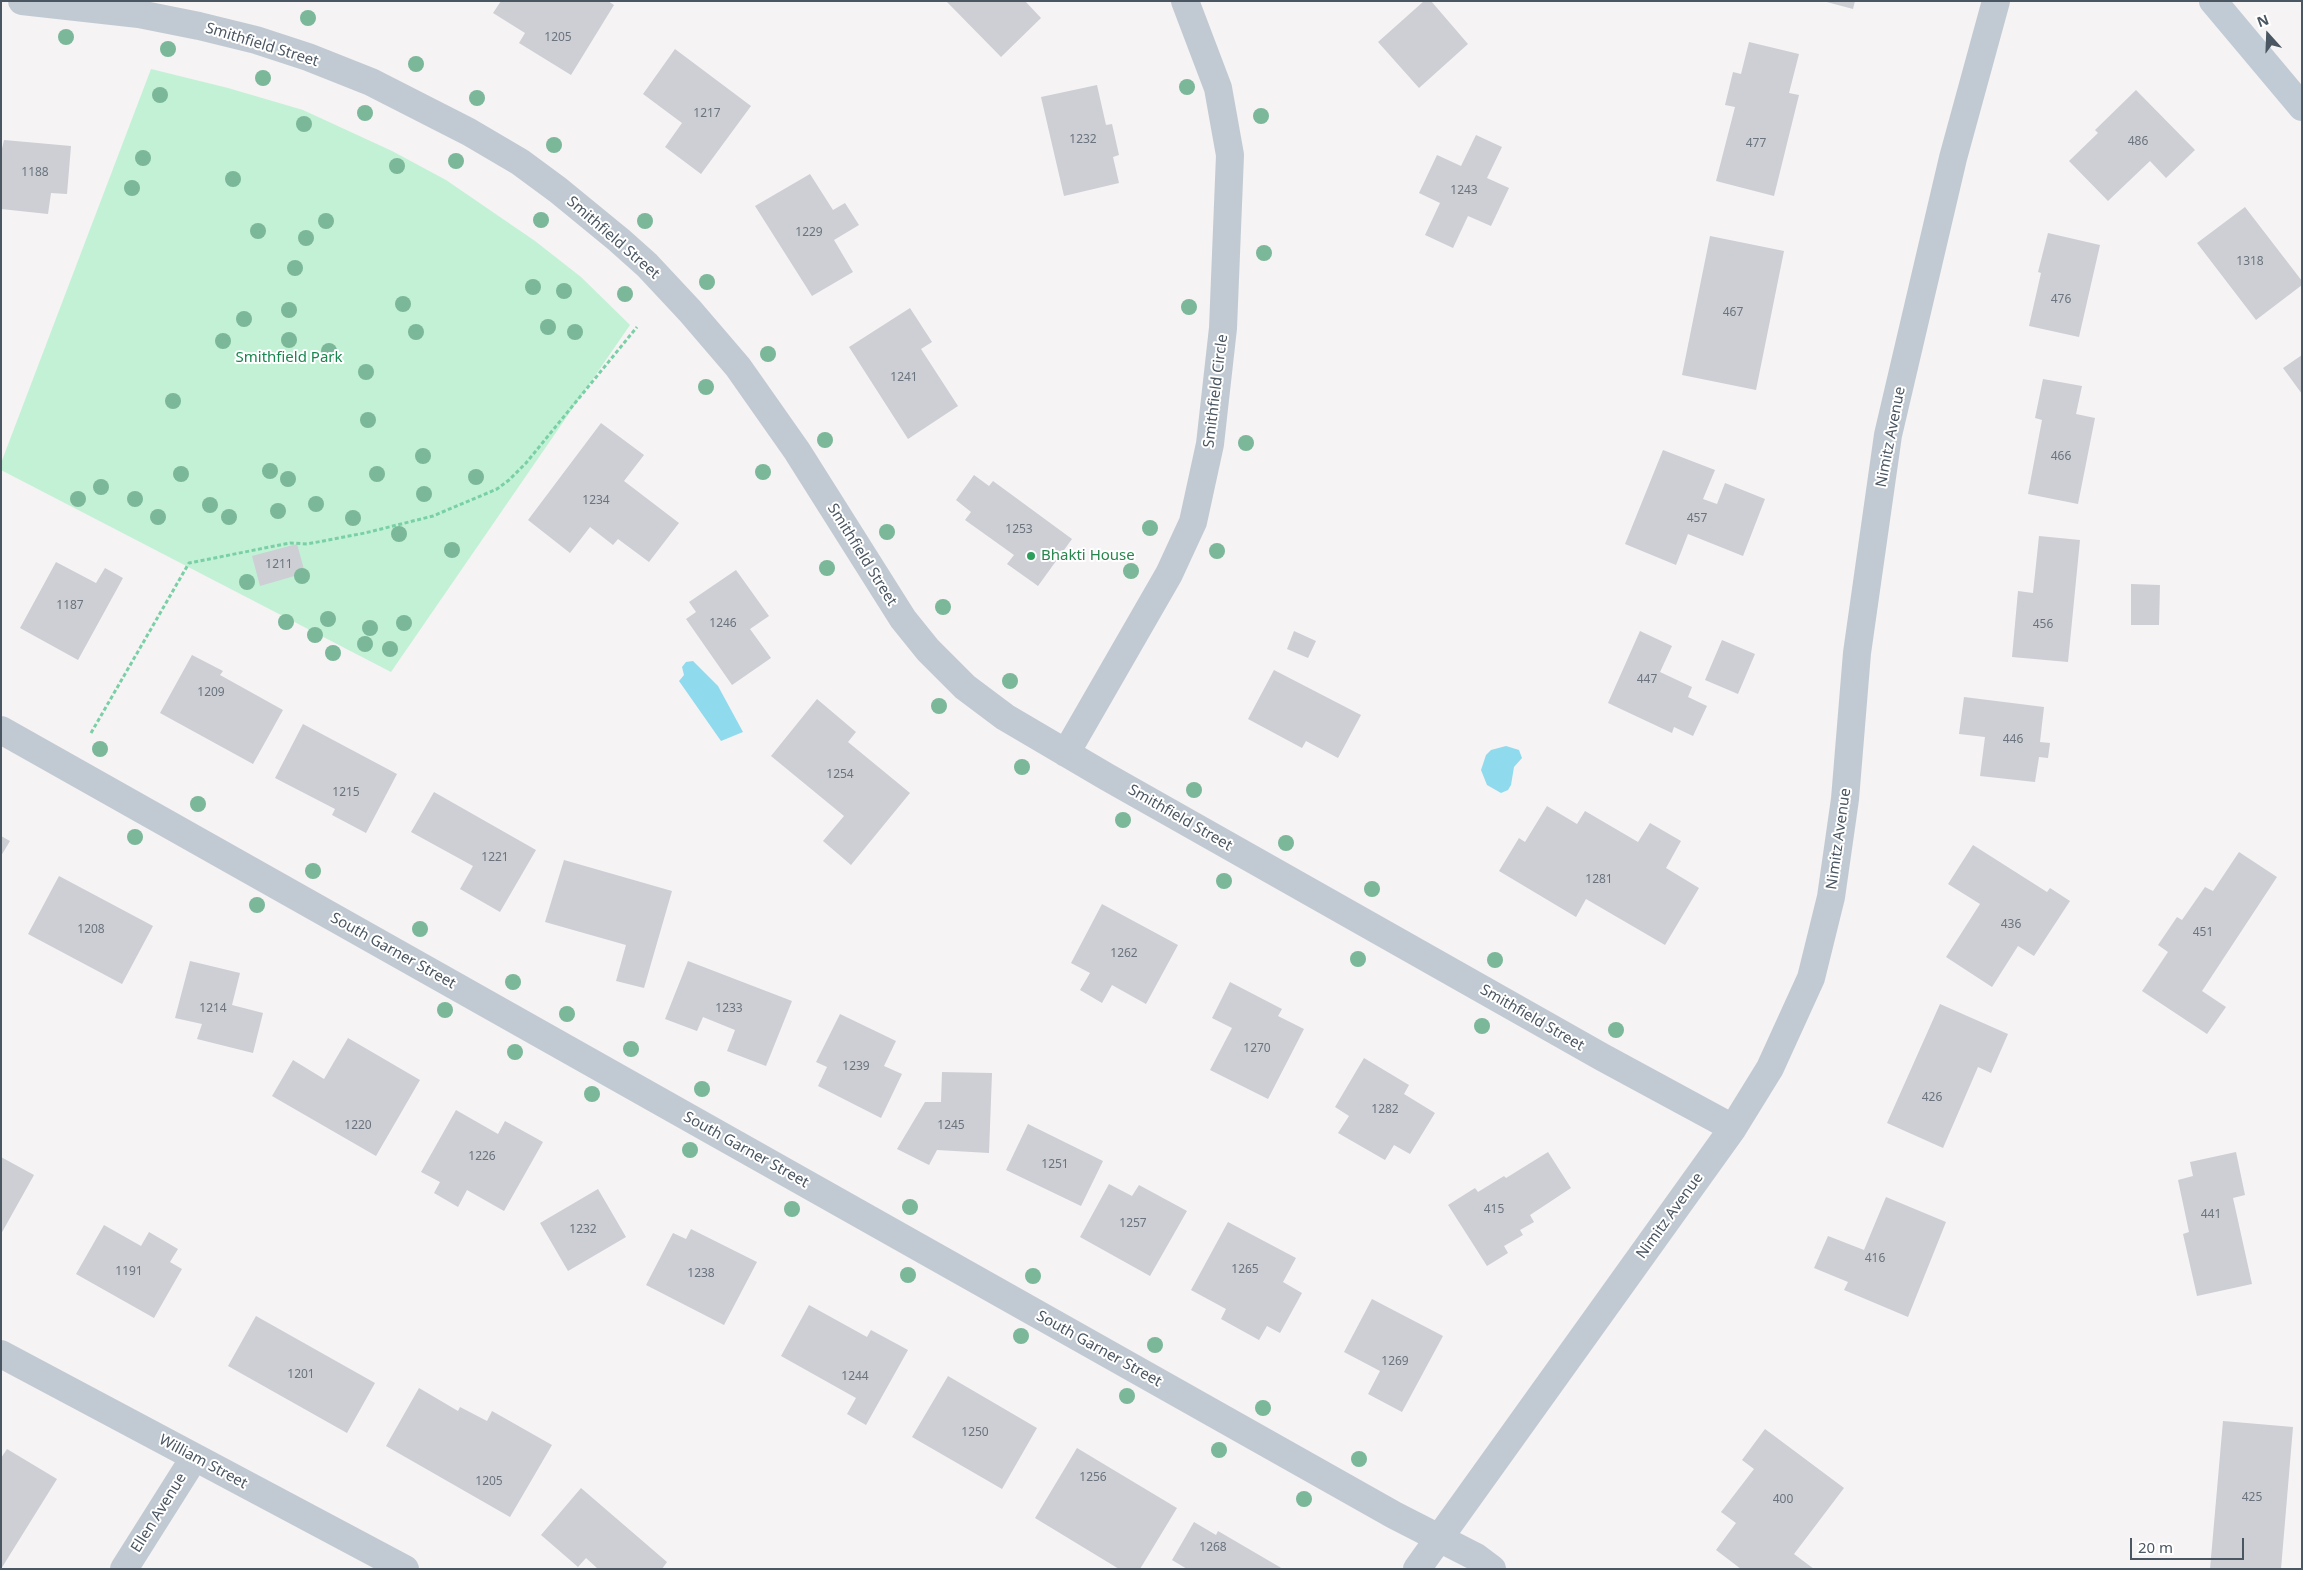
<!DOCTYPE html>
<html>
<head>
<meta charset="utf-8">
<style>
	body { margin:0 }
	#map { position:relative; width:2303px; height:1570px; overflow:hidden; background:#f5f3f3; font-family:"Noto Sans",sans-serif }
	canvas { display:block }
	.frame { position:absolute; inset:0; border:2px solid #4a5661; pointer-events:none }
	.north { position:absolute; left:2243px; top:10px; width:50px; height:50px; -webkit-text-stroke:4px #fff; paint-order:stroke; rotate:340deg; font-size:14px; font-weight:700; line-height:20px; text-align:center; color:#4a5661 }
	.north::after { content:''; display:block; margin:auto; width:18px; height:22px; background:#4a5661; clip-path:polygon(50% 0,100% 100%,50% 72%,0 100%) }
	.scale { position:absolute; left:2130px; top:1538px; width:114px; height:22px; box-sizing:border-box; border:2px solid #4a5661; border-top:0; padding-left:6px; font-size:15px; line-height:18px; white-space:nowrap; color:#4a5661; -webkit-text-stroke:4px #fff; paint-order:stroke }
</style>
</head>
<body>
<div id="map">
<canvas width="2303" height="1570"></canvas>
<div class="frame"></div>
<div class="north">N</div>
<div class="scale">20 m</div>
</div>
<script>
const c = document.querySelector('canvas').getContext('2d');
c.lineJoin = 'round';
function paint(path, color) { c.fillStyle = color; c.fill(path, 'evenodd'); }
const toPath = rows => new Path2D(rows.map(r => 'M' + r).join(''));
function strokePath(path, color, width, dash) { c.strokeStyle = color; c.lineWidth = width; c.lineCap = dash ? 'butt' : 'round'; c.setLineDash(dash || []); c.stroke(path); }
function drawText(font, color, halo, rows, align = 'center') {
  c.font = font + ' "Noto Sans",sans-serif'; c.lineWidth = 4; c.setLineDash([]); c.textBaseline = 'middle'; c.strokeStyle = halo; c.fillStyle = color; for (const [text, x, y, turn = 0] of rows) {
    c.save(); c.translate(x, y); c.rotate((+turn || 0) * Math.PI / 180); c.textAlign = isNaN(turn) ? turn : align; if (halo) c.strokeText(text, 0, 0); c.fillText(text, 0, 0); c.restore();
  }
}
const green = toPath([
	[151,69,228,88,303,110,392,151,446,180,535,241,581,277,630,325,391,672,1,470,1,463]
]);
const water = toPath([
	[693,661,718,686,743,732,721,741,679,681,684,675,682,667,686,662],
	[1506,746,1519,750,1522,758,1514,767,1511,785,1508,790,1501,793,1487,785,1481,770,1486,755,1491,750]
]);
const building = toPath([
	[501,1,608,1,614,5,571,75,519,43,525,33,493,13],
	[946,1,1025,1,1041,18,1001,57],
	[1424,1,1431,1,1468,44,1419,88,1378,42],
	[1823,1,1855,1,1853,9],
	[1749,42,1799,54,1789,93,1799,95,1774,196,1716,181,1735,107,1725,105,1733,72,1741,74],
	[675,49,751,106,701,174,665,147,682,123,643,94],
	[1097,85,1106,125,1112,124,1119,155,1113,157,1119,183,1064,196,1041,97],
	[2136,90,2195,150,2166,178,2150,161,2108,201,2069,161,2098,133,2095,130],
	[1476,135,1502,147,1487,178,1509,188,1491,226,1468,216,1453,248,1425,235,1440,203,1419,193,1437,155,1461,166],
	[4,140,71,146,67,194,51,193,48,214,1,209,1,153],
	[810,174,833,210,845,203,859,225,834,240,853,272,812,296,755,206],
	[2245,207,2302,281,2302,285,2256,320,2197,243],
	[2048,233,2100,245,2079,337,2029,326,2041,273,2038,272],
	[1710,236,1784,251,1756,390,1682,375],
	[910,308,932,342,921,349,958,406,908,439,849,347],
	[2302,355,2302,394,2283,368],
	[2043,379,2082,386,2076,414,2095,418,2078,504,2028,494,2042,420,2035,418],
	[601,423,644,455,624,481,679,523,649,562,618,539,613,545,590,527,570,553,528,520],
	[1663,450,1715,470,1703,499,1717,504,1725,483,1765,499,1743,556,1688,534,1676,565,1625,544],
	[974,475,989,486,993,481,1072,539,1038,586,1007,564,1014,555,965,520,971,512,956,500],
	[2039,536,2080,540,2068,662,2012,657,2018,591,2033,593],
	[297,544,305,573,260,586,252,556],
	[56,562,96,583,105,568,123,578,78,660,20,628],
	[736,570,769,616,750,629,771,658,732,685,686,619,696,612,689,602],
	[2131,584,2160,585,2159,625,2131,625],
	[1294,631,1316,641,1308,658,1287,649],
	[1640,631,1672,646,1660,672,1692,687,1688,697,1707,706,1693,736,1674,727,1672,733,1608,703],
	[1722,640,1755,654,1738,694,1705,680],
	[192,655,223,671,220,675,283,710,253,764,160,713],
	[1274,670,1361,715,1338,758,1306,741,1302,748,1248,719],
	[1964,697,2044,707,2040,742,2050,743,2048,758,2039,757,2035,782,1980,776,1985,737,1959,734],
	[817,699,856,732,848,742,910,793,851,865,823,841,844,816,771,756],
	[303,724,397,774,366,833,332,815,335,809,275,778],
	[434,792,536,850,500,912,460,889,473,866,411,832],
	[1547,806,1577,824,1585,811,1638,842,1650,823,1681,841,1666,868,1699,888,1665,945,1586,899,1576,917,1499,871,1519,838,1525,842],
	[1,836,10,841,1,856],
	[1973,845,2047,892,2050,888,2070,901,2034,956,2018,946,1992,987,1946,957,1980,904,1948,884],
	[2239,852,2277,877,2202,991,2226,1007,2207,1034,2142,991,2168,952,2158,945,2177,917,2182,920,2205,887,2213,891],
	[564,860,672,891,644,988,616,981,626,945,545,922],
	[59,876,153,926,122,984,28,934],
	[1102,904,1178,945,1146,1004,1112,985,1102,1003,1080,990,1090,973,1071,963],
	[190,961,240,973,232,1005,263,1013,253,1053,197,1039,202,1024,175,1018],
	[688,961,792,1001,766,1066,727,1051,735,1030,703,1017,697,1031,665,1019],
	[1230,982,1282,1009,1278,1016,1304,1029,1268,1099,1210,1070,1232,1028,1212,1018],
	[1940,1004,2008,1034,1991,1073,1978,1067,1943,1148,1887,1123],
	[840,1014,896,1041,884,1066,902,1074,881,1118,818,1086,827,1067,816,1062],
	[348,1038,420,1080,376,1156,272,1096,293,1060,324,1079],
	[1364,1058,1409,1085,1404,1094,1435,1113,1410,1154,1394,1145,1385,1160,1338,1133,1349,1116,1335,1107],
	[942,1072,992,1073,989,1153,937,1150,929,1165,897,1149,925,1102,941,1102],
	[456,1110,498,1134,505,1121,543,1142,504,1211,467,1190,458,1207,434,1193,440,1182,421,1172],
	[1028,1124,1103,1161,1081,1206,1006,1170],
	[1548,1152,1571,1188,1530,1215,1534,1222,1520,1230,1523,1235,1504,1246,1508,1253,1487,1266,1448,1205,1475,1188,1478,1192,1504,1176,1506,1178],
	[2236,1152,2245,1195,2233,1198,2252,1284,2197,1296,2183,1234,2189,1232,2178,1180,2193,1176,2190,1162],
	[1,1157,34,1175,1,1234],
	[1109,1184,1132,1196,1139,1185,1187,1211,1150,1276,1080,1237],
	[598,1189,626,1237,568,1271,540,1223],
	[1886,1197,1946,1222,1908,1317,1844,1290,1848,1282,1814,1268,1828,1236,1864,1250],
	[1228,1222,1296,1258,1283,1282,1302,1293,1280,1333,1267,1326,1259,1340,1221,1319,1226,1309,1191,1290],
	[104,1225,141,1246,149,1232,178,1249,170,1262,182,1269,154,1318,76,1274],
	[691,1229,757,1262,724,1325,646,1285,673,1233,686,1239],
	[1372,1299,1443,1336,1402,1412,1368,1394,1380,1371,1344,1352],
	[809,1305,867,1337,871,1330,908,1350,866,1425,847,1414,856,1398,781,1356],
	[256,1316,375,1383,347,1433,228,1366],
	[948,1376,1037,1428,1002,1489,912,1437],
	[419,1388,458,1411,460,1407,487,1421,492,1411,552,1445,510,1517,386,1446],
	[2223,1421,2293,1427,2281,1569,2210,1569],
	[1765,1429,1844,1488,1794,1554,1814,1569,1741,1569,1716,1550,1736,1523,1721,1512,1754,1469,1742,1460],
	[1077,1448,1177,1508,1140,1569,1119,1569,1035,1518],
	[7,1449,57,1479,1,1569,1,1458],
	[581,1488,667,1562,662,1569,598,1569,586,1558,578,1567,541,1535],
	[1194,1522,1216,1535,1218,1531,1283,1569,1187,1569,1172,1560]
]);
const path = toPath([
	[91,733,189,563,290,543,307,544,365,533,433,516,497,489,509,480,526,463,637,327]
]);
const minor = toPath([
	[22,1,139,14,199,26,256,40,308,57,371,82,469,132,520,162,558,190,619,240,647,265,690,311,738,367,797,451,903,619,928,650,965,687,1005,717,1107,777,1602,1057,1733,1128],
	[1,730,1394,1515,1476,1557,1492,1569],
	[1066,753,1169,574,1193,522,1210,444,1223,328,1230,155,1218,88,1185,1],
	[1,1354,405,1569],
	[124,1569,194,1458],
	[1417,1569,1733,1128,1770,1068,1811,978,1831,897,1845,799,1857,653,1888,435,1953,158,1996,1]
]);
const secondary = toPath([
	[2213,1,2302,107]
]);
const trees = [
	[308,18],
	[66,37],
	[168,49],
	[416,64],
	[263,78],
	[1187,87],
	[160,95],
	[477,98],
	[365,113],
	[1261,116],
	[304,124],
	[554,145],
	[143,158],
	[456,161],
	[397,166],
	[233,179],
	[132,188],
	[541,220],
	[326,221],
	[645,221],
	[258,231],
	[306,238],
	[1264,253],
	[295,268],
	[707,282],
	[533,287],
	[564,291],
	[625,294],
	[403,304],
	[1189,307],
	[289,310],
	[244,319],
	[548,327],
	[416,332],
	[575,332],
	[289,340],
	[223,341],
	[329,351],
	[768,354],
	[366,372],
	[706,387],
	[173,401],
	[368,420],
	[825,440],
	[1246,443],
	[423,456],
	[270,471],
	[763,472],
	[181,474],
	[377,474],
	[476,477],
	[288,479],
	[101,487],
	[424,494],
	[78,499],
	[135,499],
	[316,504],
	[210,505],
	[278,511],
	[158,517],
	[229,517],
	[353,518],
	[1150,528],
	[887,532],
	[399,534],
	[452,550],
	[1217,551],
	[827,568],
	[1131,571],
	[302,576],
	[247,582],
	[943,607],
	[328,619],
	[286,622],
	[404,623],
	[370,628],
	[315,635],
	[365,644],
	[390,649],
	[333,653],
	[1010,681],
	[939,706],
	[100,749],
	[1022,767],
	[1194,790],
	[198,804],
	[1123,820],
	[135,837],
	[1286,843],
	[313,871],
	[1224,881],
	[1372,889],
	[257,905],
	[420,929],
	[1358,959],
	[1495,960],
	[513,982],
	[445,1010],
	[567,1014],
	[1482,1026],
	[1616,1030],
	[631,1049],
	[515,1052],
	[702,1089],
	[592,1094],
	[690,1150],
	[910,1207],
	[792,1209],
	[908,1275],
	[1033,1276],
	[1021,1336],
	[1155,1345],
	[1127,1396],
	[1263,1408],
	[1219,1450],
	[1359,1459],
	[1304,1499]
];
const markers = [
	[1031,556,5,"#2e9e5b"]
];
const numberNames = [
	["1205",558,38],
	["1217",707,114],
	["1232",1083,140],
	["486",2138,142],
	["477",1756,144],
	["1188",35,173],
	["1243",1464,191],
	["1229",809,233],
	["1318",2250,262],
	["476",2061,300],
	["467",1733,313],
	["1241",904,378],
	["466",2061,457],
	["1234",596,501],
	["457",1697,519],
	["1253",1019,530],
	["1211",279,565],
	["1187",70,606],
	["1246",723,624],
	["456",2043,625],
	["447",1647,680],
	["1209",211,693],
	["446",2013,740],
	["1254",840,775],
	["1215",346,793],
	["1221",495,858],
	["1281",1599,880],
	["436",2011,925],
	["1208",91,930],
	["451",2203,933],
	["1262",1124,954],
	["1214",213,1009],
	["1233",729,1009],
	["1270",1257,1049],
	["1239",856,1067],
	["426",1932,1098],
	["1282",1385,1110],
	["1220",358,1126],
	["1245",951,1126],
	["1226",482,1157],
	["1251",1055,1165],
	["415",1494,1210],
	["441",2211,1215],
	["1257",1133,1224],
	["1232",583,1230],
	["416",1875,1259],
	["1265",1245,1270],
	["1191",129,1272],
	["1238",701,1274],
	["1269",1395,1362],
	["1201",301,1375],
	["1244",855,1377],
	["1250",975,1433],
	["1256",1093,1478],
	["1205",489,1482],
	["425",2252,1498],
	["400",1783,1500],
	["1268",1213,1548]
];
const streetNames = [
	["Smithfield Street",262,45,17],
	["Smithfield Street",613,238,41],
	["Smithfield Circle",1216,391,-83],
	["Nimitz Avenue",1891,437,-79],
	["Smithfield Street",862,555,58],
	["Smithfield Street",1180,818,30],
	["Nimitz Avenue",1839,839,-82],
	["South Garner Street",393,951,29],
	["Smithfield Street",1532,1018,30],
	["South Garner Street",746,1150,29],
	["Nimitz Avenue",1670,1216,-54],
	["South Garner Street",1099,1349,29],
	["William Street",203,1462,28],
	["Ellen Avenue",159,1513,-58]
];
const parkNames = [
	["Smithfield Park",289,358]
];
const leisureNames = [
	["Bhakti House",1041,556]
];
paint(green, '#c3f1d5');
paint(water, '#90daee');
paint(building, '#cdcfd5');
strokePath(path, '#7ad0a6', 3, [4, 2.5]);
strokePath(minor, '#c1cad2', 28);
strokePath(secondary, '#c1cbd6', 28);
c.fillStyle = '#7bb799';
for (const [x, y] of trees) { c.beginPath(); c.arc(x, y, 8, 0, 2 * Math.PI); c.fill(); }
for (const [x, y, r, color] of markers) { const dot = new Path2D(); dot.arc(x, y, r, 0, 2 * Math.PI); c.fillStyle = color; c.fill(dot); strokePath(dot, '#fff', 2); }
drawText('12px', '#6b747e', null, numberNames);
drawText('15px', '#4a5661', '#fff', streetNames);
drawText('15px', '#17864f', '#fff', parkNames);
drawText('15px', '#27864d', '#fff', leisureNames, 'left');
</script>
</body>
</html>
